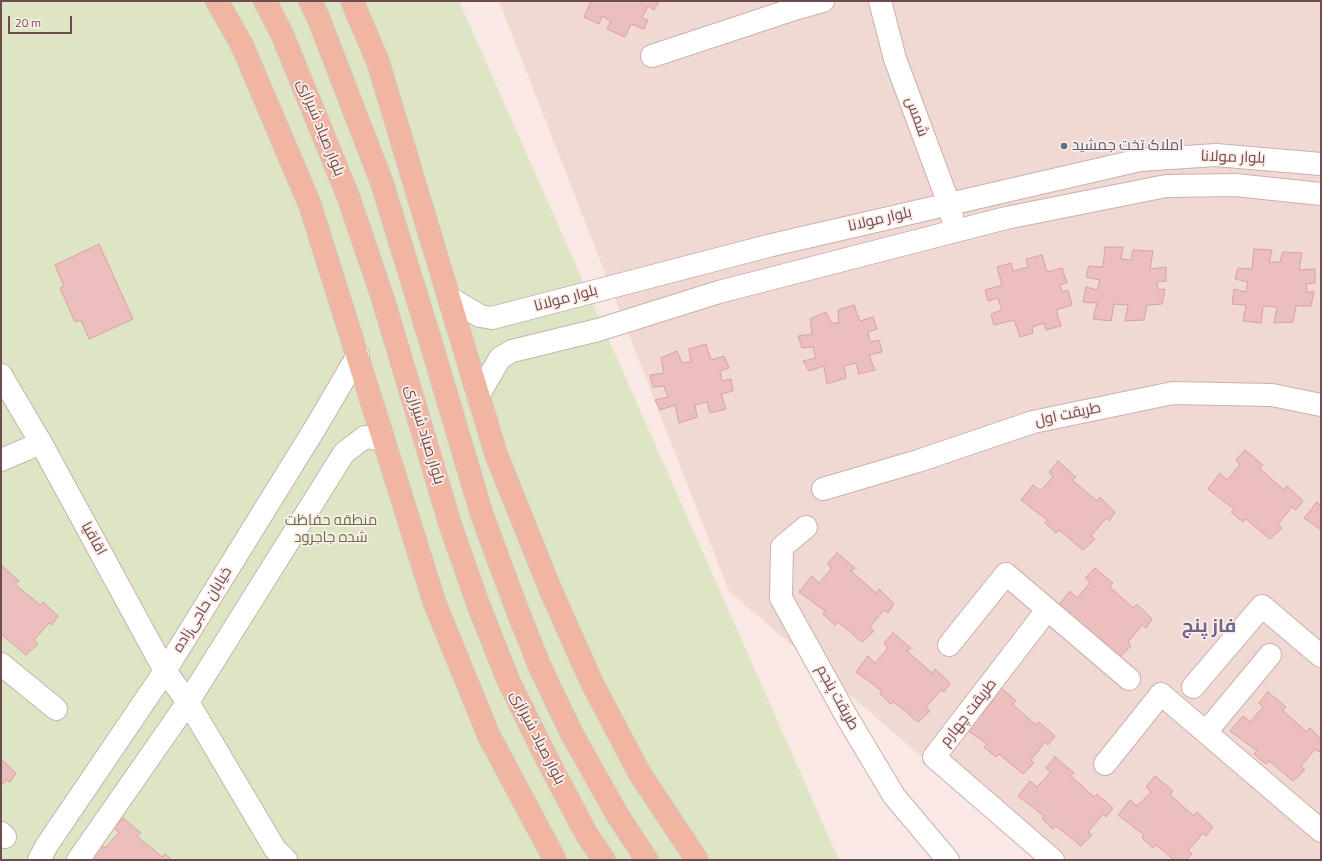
<!DOCTYPE html>
<html>
<head>
<meta charset="utf-8">
<style>
	body { margin:0 }
	#map { position:relative; width:1322px; height:861px; overflow:hidden; background:#f9e8e3; font-family:"Titillium Web",sans-serif }
	canvas { display:block }
	.frame { position:absolute; inset:0; border:2px solid #6e4c4d; pointer-events:none }
	.scale { position:absolute; left:8px; top:16px; width:64px; height:18px; box-sizing:border-box; border:2px solid #6e4c4d; border-top:0; padding-left:5px; font-size:12px; line-height:14px; white-space:nowrap; color:#6e4c4d; -webkit-text-stroke:3px #fdede9; paint-order:stroke }
</style>
</head>
<body>
<div id="map">
<canvas width="1322" height="861"></canvas>
<div class="frame"></div>
<div class="scale">20 m</div>
</div>
<script>
const c = document.querySelector('canvas').getContext('2d');
c.lineJoin = 'round';
function paint(path, color) { c.fillStyle = color; c.fill(path, 'evenodd'); }
const toPath = rows => new Path2D(rows.map(r => 'M' + r).join(''));
function strokePath(path, color, width, dash) { c.strokeStyle = color; c.lineWidth = width; c.lineCap = dash ? 'butt' : 'round'; c.setLineDash(dash || []); c.stroke(path); }
function drawText(font, color, halo, rows, align = 'center') {
  c.font = font + ' "Titillium Web",Cairo,sans-serif'; c.lineWidth = 3.5; c.setLineDash([]); c.textBaseline = 'middle'; c.strokeStyle = halo; c.fillStyle = color; for (const [text, x, y, turn = 0] of rows) {
    c.save(); c.translate(x, y); c.rotate((+turn || 0) * Math.PI / 180); c.textAlign = isNaN(turn) ? turn : align; if (halo) c.strokeText(text, 0, 0); c.fillText(text, 0, 0); c.restore();
  }
}
const residential = toPath([
	[499,1,1321,1,1321,860,1042,860,729,591]
]);
const green = toPath([
	[1,1,459,1,839,860,1,860]
]);
const building = toPath([
	[591,1,659,1,654,10,648,6,642,18,648,20,644,29,631,24,625,37,607,29,611,21,602,16,599,24,584,17,591,1],
	[99,244,133,319,89,339,81,320,75,322,60,288,64,286,55,265,99,244],
	[1105,247,1123,247,1121,259,1131,260,1133,250,1153,251,1150,269,1166,267,1166,281,1157,282,1158,290,1165,289,1162,304,1147,305,1144,320,1125,321,1128,305,1114,304,1111,321,1093,319,1097,303,1083,302,1086,287,1097,290,1100,280,1086,277,1089,266,1103,267,1105,247],
	[1254,249,1272,250,1269,262,1280,262,1283,252,1302,253,1299,270,1315,269,1315,283,1306,284,1307,293,1314,291,1311,306,1296,306,1293,322,1274,323,1277,307,1263,306,1261,323,1243,321,1246,305,1232,304,1234,289,1246,292,1248,282,1235,279,1238,268,1252,269,1254,249],
	[1042,255,1047,272,1062,268,1067,283,1060,285,1062,292,1068,290,1072,305,1056,310,1061,326,1046,330,1044,323,1032,327,1033,333,1020,337,1014,320,994,325,991,314,1002,310,998,298,988,301,985,290,1002,285,997,267,1011,263,1013,271,1028,267,1026,259,1042,255],
	[854,305,860,321,873,317,877,329,868,332,870,342,879,340,882,352,869,355,875,370,859,374,856,363,844,366,846,378,827,384,824,366,809,371,803,361,816,358,813,347,802,348,798,336,812,334,810,319,826,312,831,323,839,323,838,310,854,305],
	[706,344,711,360,724,356,729,368,720,371,722,381,731,379,733,391,721,394,726,409,710,413,707,402,695,405,697,417,679,423,675,405,660,410,655,400,668,397,664,386,653,387,650,375,664,373,661,358,677,351,682,363,691,362,689,349,706,344],
	[1245,450,1263,465,1259,468,1284,490,1287,486,1303,501,1296,510,1292,507,1278,524,1282,528,1270,539,1246,519,1243,522,1231,512,1234,509,1208,489,1220,473,1227,480,1240,465,1236,460,1245,450],
	[1058,461,1076,477,1072,480,1097,501,1100,497,1115,512,1109,521,1106,518,1091,536,1095,539,1083,550,1059,530,1056,533,1045,523,1047,520,1021,500,1033,485,1040,491,1053,477,1049,472,1058,461],
	[1317,502,1321,506,1321,530,1304,518,1317,502],
	[837,553,855,568,851,571,876,593,879,589,894,604,888,613,884,610,870,627,874,631,862,642,838,622,835,625,823,614,825,611,799,592,812,576,819,583,832,568,827,564,837,553],
	[1,565,19,581,15,584,40,605,43,602,58,616,52,625,49,623,34,640,38,644,26,655,2,635,1,636,1,565],
	[1095,568,1113,583,1109,586,1133,608,1137,604,1152,619,1146,628,1142,625,1128,642,1131,646,1120,657,1057,607,1070,591,1077,598,1090,583,1085,578,1095,568],
	[893,633,911,648,907,651,932,673,935,669,950,683,944,692,941,690,926,707,930,711,918,722,894,702,891,704,880,694,882,691,856,672,868,656,875,663,888,648,884,643,893,633],
	[998,685,1016,701,1012,704,1036,725,1039,722,1055,736,1048,745,1045,742,1031,760,1034,763,1023,774,999,754,996,757,984,747,987,744,960,725,980,716,993,701,988,696,998,685],
	[1268,692,1286,707,1282,710,1307,732,1310,728,1321,739,1321,749,1319,752,1315,749,1301,766,1305,770,1293,781,1269,761,1266,764,1254,754,1257,751,1230,731,1243,716,1250,722,1263,707,1259,703,1268,692],
	[1055,757,1074,773,1070,775,1094,797,1097,794,1113,808,1106,817,1103,814,1088,832,1092,835,1081,846,1056,826,1053,829,1042,819,1044,816,1018,796,1030,781,1037,787,1051,772,1046,768,1055,757],
	[1,759,16,773,10,782,6,780,1,786,1,759],
	[1155,776,1173,791,1170,795,1194,816,1197,812,1213,827,1206,836,1203,833,1188,851,1192,854,1186,860,1174,860,1156,845,1153,848,1142,838,1144,835,1118,815,1130,800,1137,806,1151,792,1146,787,1155,776],
	[123,818,141,833,137,836,162,857,165,854,172,860,90,860,98,841,105,848,119,833,114,828,123,818]
]);
const street = toPath([
	[880,1,895,59,949,204,952,217],
	[652,56,791,10,823,1],
	[450,298,480,316,492,318,772,245,1140,160,1216,155,1321,164],
	[478,396,500,358,512,351,598,330,719,292,1006,218,1166,186,1235,185,1321,194],
	[1,460,41,443],
	[823,489,918,461,1033,422,1173,393,1272,395,1321,405],
	[806,527,782,547,781,598,848,719,894,796,948,860],
	[1047,610,934,757,1053,860],
	[949,645,1006,574,1129,679],
	[1,664,56,709],
	[1193,687,1262,606,1321,656],
	[188,702,275,849,286,860],
	[1206,732,1270,655],
	[1105,764,1161,694,1321,831],
	[1,833,5,837]
]);
const secondary = toPath([
	[1,375,41,443,165,671,188,702],
	[39,860,47,845,165,671,317,425,358,355],
	[78,860,188,702,344,453,365,437,383,440]
]);
const primary = toPath([
	[217,1,242,45,310,205,435,604,489,736,555,860],
	[265,1,282,34,348,196,383,299,451,527,478,604,509,682,548,761,587,835,604,860],
	[310,1,318,17,382,183,434,353,482,515,518,612,540,667,572,734,618,816,647,860],
	[352,1,378,62,496,454,551,591,592,683,640,774,697,860]
]);
const markers = [
	[1064,146,4,"#5c6f8a"]
];
const streetNames = [
	["شمس",916,117,70],
	["بلوار صیاد شیرازی",320,128,68],
	["بلوار مولانا",1233,158,2],
	["بلوار مولانا",880,220,-13],
	["بلوار مولانا",566,299,-15],
	["طریقت اول",1068,415,-12],
	["بلوار صیاد شیرازی",424,435,73],
	["اقاقیا",93,539,61],
	["خیابان حاجی‌زاده",203,610,-58],
	["طریقت پنجم",837,698,61],
	["طریقت چهارم",969,713,-52],
	["بلوار صیاد شیرازی",537,738,63]
];
const serviceNames = [
	["املاک تخت جمشید",1072,146]
];
const parkNames = [
	["منطقه حفاظت",331,521],
	["شده جاجرود",331,538]
];
const districtNames = [
	["فاز پنج",1209,627]
];
paint(residential, '#f0d8d3');
paint(green, '#dee5c4');
paint(building, '#ebbfbe');
strokePath(building, '#dca0a0', 1);
strokePath(street, '#cbb0ae', 24);
strokePath(secondary, '#ceaeac', 24);
strokePath(primary, '#d1c6c6', 24);
strokePath(street, '#fff', 22);
strokePath(secondary, '#fff', 22);
strokePath(primary, '#f1b6a2', 22);
for (const [x, y, r, color] of markers) { const dot = new Path2D(); dot.arc(x, y, r, 0, 2 * Math.PI); c.fillStyle = color; c.fill(dot); strokePath(dot, '#fdede9', 1.5); }
drawText('15px', '#6e4c4d', '#fdede9', streetNames);
drawText('15px', '#4e5e75', '#fdede9', serviceNames, 'left');
drawText('15px', '#647346', '#fdede9', parkNames);
drawText('bold 19px', '#6f648b', '#fdede9', districtNames);
</script>
</body>
</html>
